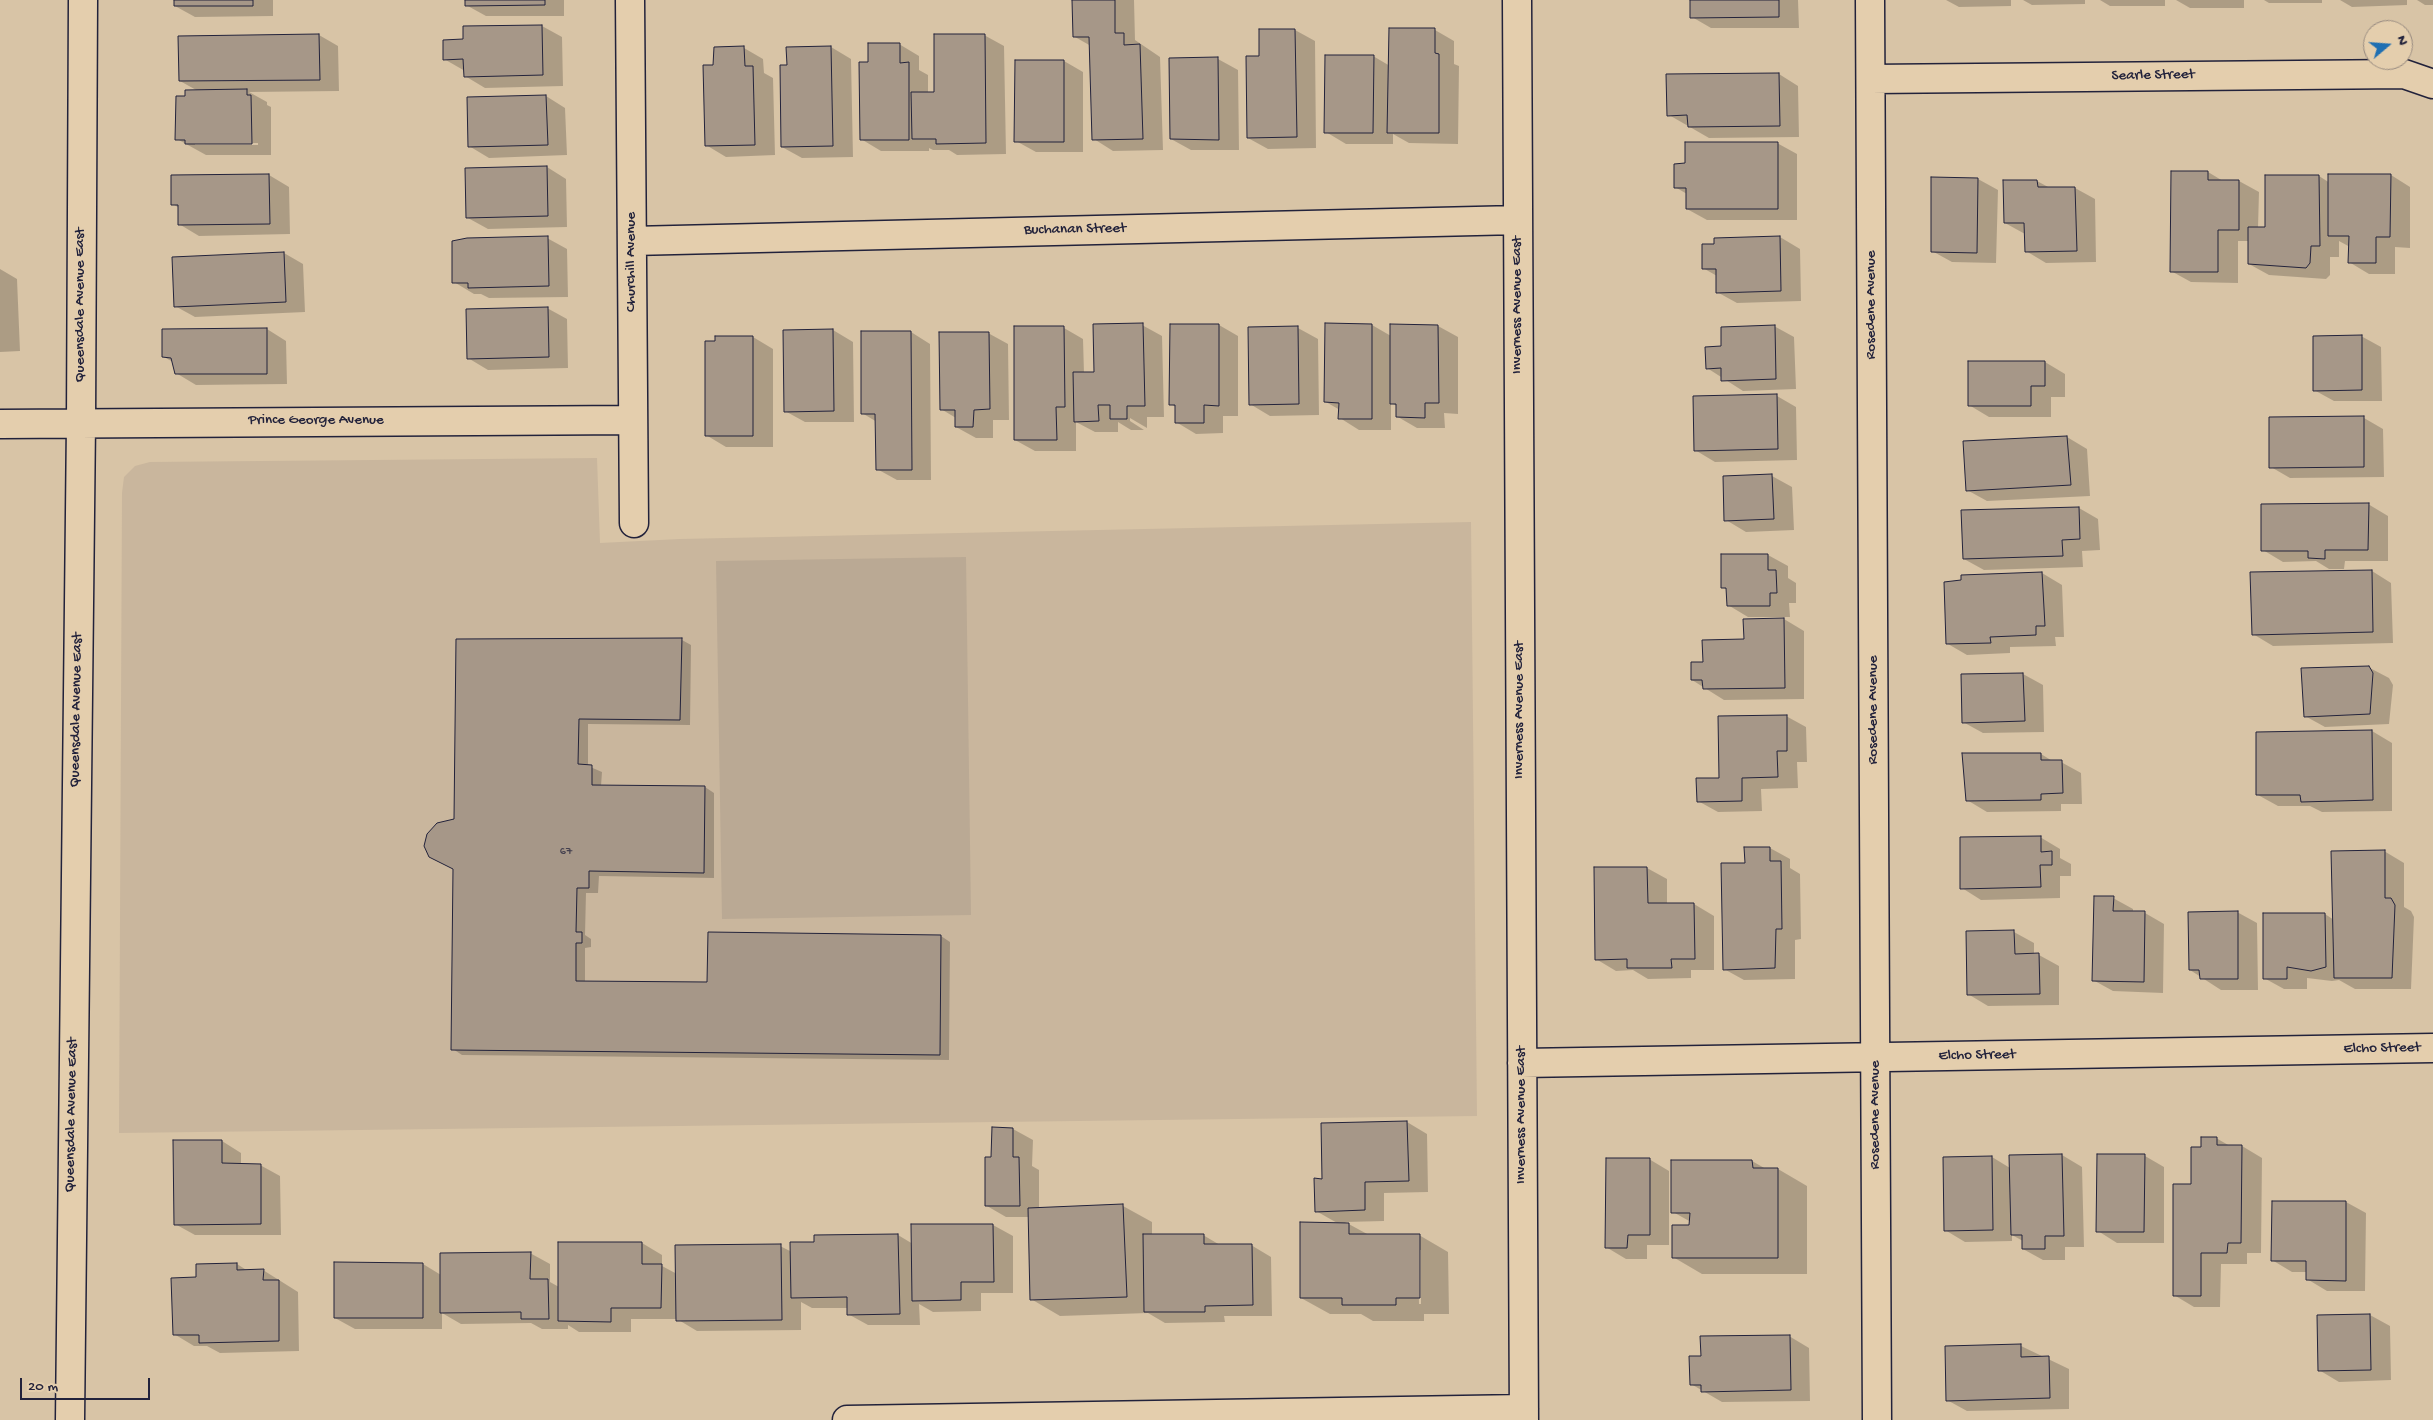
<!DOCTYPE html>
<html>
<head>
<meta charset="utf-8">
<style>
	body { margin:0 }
	#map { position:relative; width:2433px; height:1420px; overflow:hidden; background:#d8c4a6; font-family:"Gochi Hand",sans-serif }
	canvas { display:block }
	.north { position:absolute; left:2363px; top:20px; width:50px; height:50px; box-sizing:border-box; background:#e4cead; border:1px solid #96897f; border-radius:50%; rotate:72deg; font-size:14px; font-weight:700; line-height:20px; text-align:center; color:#22223b }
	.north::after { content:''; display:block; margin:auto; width:18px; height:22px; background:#1f6fb2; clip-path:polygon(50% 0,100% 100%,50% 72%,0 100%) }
	.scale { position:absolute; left:20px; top:1378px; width:130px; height:22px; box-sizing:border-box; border:2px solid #22223b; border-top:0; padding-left:6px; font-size:15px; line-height:18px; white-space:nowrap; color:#22223b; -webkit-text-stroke:4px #e4cead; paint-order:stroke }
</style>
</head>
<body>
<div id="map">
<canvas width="2433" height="1420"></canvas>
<div class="north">N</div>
<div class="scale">20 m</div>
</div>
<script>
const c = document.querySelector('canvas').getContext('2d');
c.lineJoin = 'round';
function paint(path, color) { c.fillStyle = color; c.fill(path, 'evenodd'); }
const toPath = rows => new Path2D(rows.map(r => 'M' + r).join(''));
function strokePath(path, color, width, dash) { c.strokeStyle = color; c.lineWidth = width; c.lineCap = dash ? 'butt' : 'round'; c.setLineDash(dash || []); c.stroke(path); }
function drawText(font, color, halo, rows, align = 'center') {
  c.font = font + ' "Gochi Hand",sans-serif'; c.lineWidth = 4; c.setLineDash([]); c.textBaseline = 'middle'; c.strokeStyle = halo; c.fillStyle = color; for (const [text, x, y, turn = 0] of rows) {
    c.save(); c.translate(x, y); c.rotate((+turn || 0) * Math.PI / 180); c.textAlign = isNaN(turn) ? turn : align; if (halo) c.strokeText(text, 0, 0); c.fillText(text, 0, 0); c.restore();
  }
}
const built = toPath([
	[597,458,600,543,680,539,1471,522,1477,1116,119,1133,122,493,124,477,135,466,150,462]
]);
const green = toPath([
	[966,557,971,915,722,919,716,561]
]);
const shadow = toPath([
	[175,0,273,0,273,16,195,17,175,6],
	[466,0,564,0,564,16,486,16,466,5],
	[1074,0,1134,0,1135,40,1160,57,1163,150,1113,151,1094,139,1091,46,1075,37],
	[1691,0,1798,0,1799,28,1711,28,1692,17],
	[1946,0,2011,0,2011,6,1959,7],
	[2023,0,2085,0,2085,4,2032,5],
	[2100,0,2165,0,2165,6,2110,6],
	[2176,0,2244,0,2244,8,2190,8],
	[2264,0,2322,0,2322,3,2269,3],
	[2340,0,2407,0,2407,5,2352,7],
	[2417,0,2433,0,2433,5,2425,5],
	[542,26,562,37,563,86,485,88,465,76,465,71,444,59,464,40],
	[1295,30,1315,41,1316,148,1268,149,1248,138,1260,57],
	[1435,30,1454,41,1454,64,1459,66,1458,144,1409,143,1393,134,1393,144,1346,144,1326,132,1373,56,1390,66],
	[319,35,338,46,339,91,249,92,267,102,267,105,271,107,271,155,206,155,177,139,198,91,180,81],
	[195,143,258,143,258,145,195,145],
	[984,35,1004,46,1006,154,957,155,949,150,933,150,929,148,929,151,881,151,861,139,869,63,899,44,919,56,919,70,928,75,928,93,936,93],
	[831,47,851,59,853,157,802,158,782,147,788,67],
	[744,48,763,59,764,73,773,78,775,155,726,157,706,145,715,66],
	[1170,59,1218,59,1238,70,1239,150,1191,150,1171,139],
	[1064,61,1083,72,1083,152,1036,152,1016,141],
	[1779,74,1798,86,1799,137,1709,138,1669,115],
	[546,96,565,108,567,155,489,158,469,146],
	[1777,143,1797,154,1797,220,1707,220,1687,209,1687,194,1675,187,1686,165],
	[547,167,566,179,567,227,488,229,468,218],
	[2208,172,2223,181,2239,181,2259,192,2258,228,2266,228,2319,176,2330,183,2391,175,2410,187,2410,248,2395,247,2395,274,2369,274,2349,262,2350,247,2339,241,2339,257,2330,257,2330,275,2326,279,2269,275,2249,264,2249,241,2238,241,2238,283,2191,282,2171,271],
	[269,175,289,187,290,234,199,236,179,224,179,208,173,204,172,176],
	[1978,179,1998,190,1996,263,1952,262,1932,251],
	[2037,181,2050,188,2075,188,2095,199,2096,262,2046,263,2026,251,2025,234,2005,223],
	[1780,237,1800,249,1801,301,1737,303,1717,292,1717,276,1703,268],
	[547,238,567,249,568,297,489,298,481,294,474,294,454,282],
	[284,253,303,264,305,312,195,317,175,306],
	[0,269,17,279,20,351,0,352],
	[547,308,567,319,568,368,488,370,468,358],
	[1142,325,1162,336,1164,417,1147,417,1147,428,1130,418,1130,421,1144,430,1131,430,1118,422,1118,432,1095,432,1076,422,1076,451,1035,451,1015,440,1064,328,1083,339,1084,373,1095,373],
	[1219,325,1238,336,1238,416,1223,416,1223,433,1196,434,1176,422,1177,408,1171,404],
	[1372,325,1391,336,1391,326,1438,326,1458,337,1458,414,1444,413,1445,428,1417,428,1398,417,1397,406,1391,403,1391,430,1359,430,1340,418,1340,410,1326,402],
	[1774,326,1794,337,1796,389,1743,391,1707,368,1722,348],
	[1298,328,1318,339,1319,415,1270,416,1250,404],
	[267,329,286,341,287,384,196,385,176,373,173,362,164,357],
	[833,330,853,342,854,422,805,422,785,411,785,331],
	[911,332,930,344,931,480,897,480,877,469,877,422,862,413],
	[988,333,1008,344,1009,420,993,420,993,438,976,438,956,427,956,418,941,409],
	[2361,336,2381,347,2382,401,2334,401,2314,390],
	[717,337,753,337,773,349,773,447,726,447,706,435],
	[2045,362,2065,374,2065,397,2051,397,2051,417,1989,417,1969,405,1969,363],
	[1777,396,1796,407,1797,460,1715,462,1695,450],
	[2364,418,2383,429,2384,477,2290,478,2271,467],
	[2067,437,2087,449,2090,496,1987,501,1967,490],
	[1772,476,1792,487,1794,530,1746,532,1726,520,1725,477],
	[2368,504,2388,516,2388,561,2345,561,2344,569,2329,569,2316,561,2283,562,2263,550],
	[2079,508,2098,519,2100,550,2082,551,2083,567,1984,570,1964,559],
	[1723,555,1768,555,1788,566,1788,578,1796,583,1796,603,1789,603,1790,617,1748,617,1728,605,1728,590,1722,587],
	[2372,571,2391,583,2393,643,2273,646,2253,634],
	[2042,573,2062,585,2064,637,2055,637,2056,646,2010,647,2010,653,1967,655,1948,644],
	[1784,619,1804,631,1804,699,1724,700,1692,680,1704,663],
	[457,640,682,640,691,645,690,725,588,724,588,766,602,772,601,786,705,787,714,793,714,878,599,876,598,893,586,893,585,935,591,939,591,947,585,948,585,982,708,984,941,936,950,942,949,1060,462,1055,453,1049],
	[2368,667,2389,678,2393,685,2389,724,2325,727,2305,716],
	[2023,674,2043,685,2044,732,1983,733,1963,722],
	[1786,716,1806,727,1807,762,1797,762,1798,788,1761,789,1762,811,1718,812,1698,801],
	[2372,731,2392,743,2392,811,2322,812,2310,806,2278,806,2258,795],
	[2041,754,2054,762,2061,762,2081,773,2082,804,2061,804,2061,811,1987,812,1967,800],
	[2040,837,2060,849,2060,858,2071,864,2071,876,2060,876,2060,898,1981,900,1962,888],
	[1770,848,1790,859,1790,868,1800,874,1801,939,1795,940,1795,979,1744,980,1724,969,1746,864],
	[2384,851,2404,863,2404,907,2411,911,2414,917,2411,989,2355,989,2339,980,2332,981,2307,978,2307,989,2284,989,2264,978,2325,914,2334,920],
	[1647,868,1667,879,1667,904,1694,904,1714,916,1714,970,1691,970,1691,978,1648,979,1633,970,1616,971,1596,959],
	[2113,898,2133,909,2133,912,2145,913,2164,924,2163,993,2113,991,2093,980],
	[2237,912,2257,923,2258,990,2221,990,2190,970],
	[2014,932,2034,943,2034,955,2039,955,2059,966,2059,1005,1988,1006,1968,994],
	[1407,1122,1427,1134,1428,1192,1384,1193,1384,1221,1345,1222,1369,1235,1419,1235,1448,1252,1449,1314,1424,1314,1424,1321,1373,1321,1361,1314,1330,1314,1301,1298,1339,1224,1316,1211,1324,1180],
	[1418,1250,1421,1250,1421,1304,1419,1304],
	[1013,1129,1033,1140,1032,1166,1039,1170,1039,1208,1123,1206,1152,1222,1152,1235,1203,1235,1220,1245,1251,1245,1271,1257,1272,1316,1224,1316,1225,1322,1165,1323,1148,1313,1060,1316,1031,1299,1029,1217,1006,1217,987,1206,993,1158],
	[2216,1138,2230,1146,2242,1146,2262,1158,2261,1253,2247,1253,2247,1264,2221,1264,2220,1307,2194,1307,2174,1295,2192,1186],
	[222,1141,241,1153,241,1165,260,1165,280,1176,281,1235,195,1235,175,1224],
	[2062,1155,2082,1167,2084,1247,2065,1247,2065,1260,2043,1260,2023,1249,2023,1241,2012,1235,2012,1241,1965,1242,1945,1230,1944,1158,1992,1157,2010,1168,2010,1156],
	[2145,1156,2164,1167,2164,1243,2117,1243,2098,1231],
	[1649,1159,1669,1171,1669,1245,1647,1245,1647,1259,1626,1259,1606,1247],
	[1752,1161,1766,1169,1778,1169,1807,1186,1807,1274,1702,1274,1673,1257,1691,1222,1673,1212],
	[2346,1202,2366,1213,2365,1291,2327,1291,2307,1279,2307,1272,2292,1272,2272,1260],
	[993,1225,1013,1236,1013,1293,981,1293,981,1311,933,1312,919,1304,920,1325,868,1325,848,1314,848,1308,812,1308,801,1302,801,1330,697,1331,677,1319,631,1319,631,1332,579,1332,568,1325,568,1329,542,1329,531,1323,461,1324,442,1313,442,1329,355,1329,335,1318,423,1264,441,1275,530,1253,550,1264,550,1282,559,1287,642,1243,662,1255,662,1266,677,1274,780,1246,792,1252,815,1243,816,1236,898,1235,913,1244],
	[237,1264,248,1271,263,1270,298,1292,299,1351,220,1353,207,1346,194,1346,174,1334,197,1278,197,1265],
	[2370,1315,2390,1326,2391,1380,2339,1382,2319,1370],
	[1789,1336,1809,1348,1810,1401,1722,1402,1691,1384,1702,1357],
	[2021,1346,2069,1369,2069,1409,1967,1411,1947,1400]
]);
const building = toPath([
	[174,0,253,0,253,6,174,6,174,0],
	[465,0,545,0,545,5,465,6,465,0],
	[1072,0,1115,0,1115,33,1124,33,1124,45,1140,44,1143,139,1092,140,1089,37,1073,37,1072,0],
	[1690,0,1779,0,1779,17,1690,18,1690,0],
	[542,25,543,75,464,77,463,59,443,60,443,40,463,39,463,26,542,25],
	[1389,28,1435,28,1435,53,1439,54,1439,133,1387,133,1389,28],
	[1259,29,1295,29,1297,137,1247,138,1246,56,1259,56,1259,29],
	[319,34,320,80,179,81,178,36,319,34],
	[934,34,985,34,986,143,936,144,936,139,912,139,911,92,934,92,934,34],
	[868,43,900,43,900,63,909,62,909,140,860,140,859,62,868,62,868,43],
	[744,46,745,66,753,66,755,145,705,146,703,65,713,65,714,47,744,46],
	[831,46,833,146,781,147,780,65,787,65,786,47,831,46],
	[1325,55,1374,55,1373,133,1324,133,1325,55],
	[1218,57,1219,140,1170,139,1169,58,1218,57],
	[1015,60,1064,60,1064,142,1014,142,1015,60],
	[1779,73,1780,126,1688,127,1687,115,1667,116,1666,74,1779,73],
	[247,89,247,95,251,95,252,144,185,144,185,140,175,140,176,96,185,96,185,90,247,89],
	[546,95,548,145,468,147,467,97,546,95],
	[1685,142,1778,142,1778,209,1686,209,1686,188,1674,188,1674,164,1685,163,1685,142],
	[547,166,548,216,466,218,465,168,547,166],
	[2171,171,2208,171,2208,180,2239,180,2239,230,2218,230,2218,272,2170,272,2171,171],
	[269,174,270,224,178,225,178,205,171,205,171,175,269,174],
	[2328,174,2391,174,2390,237,2376,237,2376,263,2348,263,2349,236,2328,236,2328,174],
	[2265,175,2319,175,2320,246,2311,246,2310,263,2306,268,2248,264,2248,227,2265,227,2265,175],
	[1931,177,1978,178,1977,253,1931,252,1931,177],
	[2003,180,2037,180,2038,187,2075,187,2077,251,2025,252,2024,223,2004,223,2003,180],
	[548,236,549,286,468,288,468,283,452,283,452,241,467,238,548,236],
	[1780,236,1781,291,1716,293,1716,269,1702,269,1702,244,1714,244,1714,238,1780,236],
	[284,252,286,302,174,307,172,257,284,252],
	[548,307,549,357,467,359,466,309,548,307],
	[1143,323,1145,406,1127,406,1127,419,1110,419,1110,405,1098,405,1099,421,1074,422,1073,372,1094,372,1093,324,1143,323],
	[1325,323,1372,324,1372,419,1338,419,1339,403,1324,402,1325,323],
	[1170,324,1219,324,1219,406,1204,405,1204,423,1175,423,1175,405,1169,405,1170,324],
	[1390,324,1438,325,1439,403,1425,403,1425,418,1396,417,1396,404,1390,404,1390,324],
	[1775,325,1776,379,1721,381,1721,368,1706,369,1705,347,1721,346,1721,327,1775,325],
	[1014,326,1064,326,1065,407,1056,407,1057,440,1014,440,1014,326],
	[1298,326,1299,404,1249,405,1248,327,1298,326],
	[267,328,267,374,175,374,171,358,162,357,162,329,267,328],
	[833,329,834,411,784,412,783,330,833,329],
	[861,331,911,331,912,470,876,470,875,414,861,414,861,331],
	[939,332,989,332,990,409,974,410,973,427,955,427,955,410,940,410,939,332],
	[2362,335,2362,390,2313,391,2313,336,2362,335],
	[715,336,753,336,753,436,705,436,705,341,715,341,715,336],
	[1968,361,2045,361,2045,386,2031,386,2031,406,1968,406,1968,361],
	[1777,394,1778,449,1694,451,1693,396,1777,394],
	[2364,416,2364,467,2269,468,2269,417,2364,416],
	[2067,436,2071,485,1966,491,1963,441,2067,436],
	[1772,474,1774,519,1724,521,1723,476,1772,474],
	[2369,503,2368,550,2325,550,2325,559,2308,558,2308,551,2261,551,2261,504,2369,503],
	[2079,507,2080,539,2062,540,2063,556,1963,559,1961,510,2079,507],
	[1721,554,1768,554,1768,570,1776,570,1777,593,1770,593,1770,606,1727,606,1726,588,1721,588,1721,554],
	[2372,570,2373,632,2252,635,2250,572,2372,570],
	[2042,572,2045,626,2036,626,2036,635,1990,637,1991,643,1946,644,1944,582,1961,580,1961,575,2042,572],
	[1784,618,1785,688,1703,689,1702,680,1691,680,1691,662,1703,662,1702,640,1744,639,1743,619,1784,618],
	[682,638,680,720,579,719,578,764,592,765,592,785,705,786,704,873,589,871,589,888,577,888,576,932,582,932,582,943,576,943,576,981,707,982,708,932,941,935,940,1055,451,1050,453,869,429,857,424,846,427,834,437,823,454,819,456,639,682,638],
	[2369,666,2373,673,2370,714,2304,717,2301,668,2369,666],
	[2023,673,2025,721,1962,723,1961,674,2023,673],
	[1787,715,1787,751,1777,751,1778,777,1742,778,1742,801,1697,802,1696,778,1719,778,1718,716,1787,715],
	[2372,730,2373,800,2301,802,2300,795,2256,795,2256,732,2372,730],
	[1962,753,2041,753,2041,760,2062,760,2063,793,2041,794,2041,800,1966,801,1962,753],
	[2041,836,2041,852,2052,851,2052,865,2040,865,2041,887,1960,889,1960,837,2041,836],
	[1744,847,1770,847,1770,861,1781,861,1782,929,1776,929,1775,968,1723,970,1721,863,1745,863,1744,847],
	[2385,850,2385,898,2391,898,2395,905,2392,978,2334,978,2331,851,2385,850],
	[1594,867,1647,867,1648,903,1694,903,1695,959,1671,959,1672,968,1627,968,1627,959,1595,960,1594,867],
	[2094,896,2114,896,2113,911,2145,911,2144,982,2092,981,2094,896],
	[2238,911,2238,979,2200,979,2199,970,2189,970,2188,912,2238,911],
	[2263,913,2325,913,2326,967,2311,971,2287,967,2287,979,2263,979,2263,913],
	[2014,930,2015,954,2039,953,2040,994,1967,995,1966,931,2014,930],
	[1407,1121,1409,1181,1365,1182,1365,1210,1315,1212,1314,1178,1322,1179,1321,1123,1407,1121],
	[992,1127,1013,1128,1013,1157,1019,1157,1020,1206,985,1206,985,1157,991,1157,992,1127],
	[2201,1137,2217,1137,2217,1145,2242,1145,2241,1243,2228,1243,2227,1253,2201,1253,2201,1296,2173,1296,2173,1184,2191,1184,2191,1147,2201,1147,2201,1137],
	[173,1140,222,1140,222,1163,261,1164,261,1224,174,1225,173,1140],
	[2062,1154,2064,1236,2045,1236,2045,1249,2022,1249,2022,1235,2011,1235,2009,1155,2062,1154],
	[2097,1154,2145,1154,2144,1232,2096,1232,2097,1154],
	[1992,1156,1993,1230,1944,1231,1943,1157,1992,1156],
	[1606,1158,1650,1158,1650,1235,1628,1235,1627,1248,1605,1248,1606,1158],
	[1671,1160,1752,1160,1753,1168,1778,1168,1778,1258,1672,1258,1672,1225,1689,1225,1690,1213,1671,1213,1671,1160],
	[2272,1201,2346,1201,2346,1281,2306,1280,2306,1261,2271,1261,2272,1201],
	[1123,1204,1127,1297,1030,1300,1028,1208,1123,1204],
	[1300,1222,1349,1223,1349,1234,1420,1234,1420,1298,1396,1298,1396,1305,1342,1305,1342,1298,1300,1298,1300,1222],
	[911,1224,993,1224,994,1282,961,1282,961,1300,912,1301,911,1224],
	[898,1234,900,1314,847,1315,847,1297,791,1298,790,1242,814,1242,814,1235,898,1234],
	[1143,1234,1204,1234,1204,1244,1252,1244,1253,1305,1205,1306,1205,1312,1144,1312,1143,1234],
	[558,1242,642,1242,642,1264,662,1264,661,1308,611,1308,611,1322,558,1321,558,1242],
	[781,1244,782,1320,676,1321,675,1245,781,1244],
	[531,1252,530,1279,548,1279,549,1319,521,1319,521,1312,440,1313,440,1253,531,1252],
	[334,1262,423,1263,423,1318,334,1318,334,1262],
	[237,1263,237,1270,264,1269,263,1280,279,1280,279,1341,199,1343,199,1335,173,1335,171,1278,196,1277,196,1264,237,1263],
	[2370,1314,2371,1370,2318,1371,2317,1315,2370,1314],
	[1790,1335,1791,1390,1701,1392,1701,1385,1690,1385,1689,1356,1701,1356,1700,1336,1790,1335],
	[2021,1344,2021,1357,2049,1356,2050,1398,1946,1401,1945,1346,2021,1344]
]);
const minor = toPath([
	[630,0,634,523],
	[1517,0,1524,1420],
	[1870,0,1877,1420],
	[1871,79,2404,74,2433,84],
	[632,241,1518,220],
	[0,424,633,420],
	[1522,1063,2433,1048],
	[70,1420,81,422,83,0],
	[847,1420,1524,1409]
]);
const numberNames = [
	["67",566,852]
];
const streetNames = [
	["Searle Street",2153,76,-1],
	["Buchanan Street",1075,230,-1],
	["Churchill Avenue",632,262,-90],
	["Queensdale Avenue East",81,305,-90],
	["Inverness Avenue East",1518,305,-90],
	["Rosedene Avenue",1872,305,-90],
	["Prince George Avenue",316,421],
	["Queensdale Avenue East",77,710,-89],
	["Inverness Avenue East",1520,710,-90],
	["Rosedene Avenue",1874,710,-90],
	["Elcho Street",2382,1049,-1],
	["Elcho Street",1977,1056,-1],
	["Queensdale Avenue East",72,1115,-89],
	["Inverness Avenue East",1522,1115,-90],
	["Rosedene Avenue",1876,1115,-90]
];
paint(built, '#c9b69d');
paint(green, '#baa994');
paint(shadow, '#0003');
paint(building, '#a69788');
strokePath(building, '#22223b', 1);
strokePath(minor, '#22223b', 31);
strokePath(minor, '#e4cead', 28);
drawText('12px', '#433f4e', null, numberNames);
drawText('15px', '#22223b', '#e4cead', streetNames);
</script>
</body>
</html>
